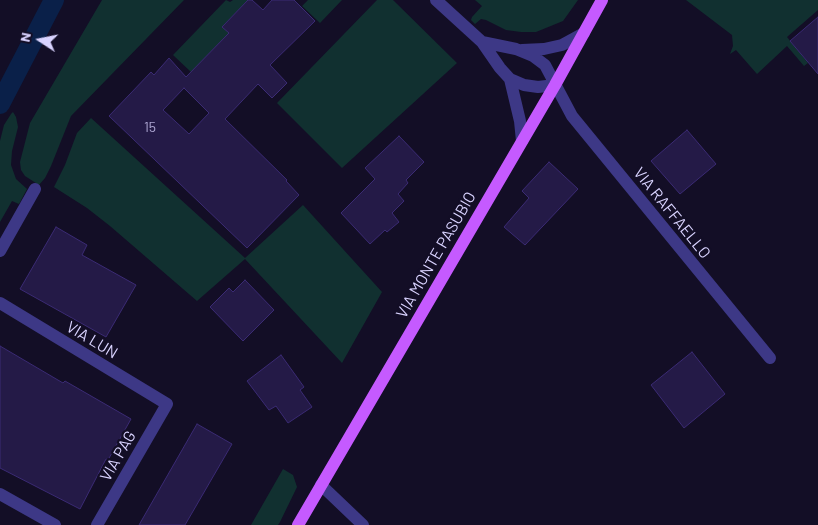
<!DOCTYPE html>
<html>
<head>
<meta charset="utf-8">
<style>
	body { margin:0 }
	#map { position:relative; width:818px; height:525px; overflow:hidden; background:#130e26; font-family:Barlow,sans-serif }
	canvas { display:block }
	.north { position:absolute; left:15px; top:15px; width:50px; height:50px; -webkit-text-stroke:4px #130e26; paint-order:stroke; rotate:281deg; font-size:14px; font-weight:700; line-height:20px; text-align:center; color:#d9d3ff }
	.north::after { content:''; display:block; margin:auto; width:18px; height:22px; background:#d9d3ff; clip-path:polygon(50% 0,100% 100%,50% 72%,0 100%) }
</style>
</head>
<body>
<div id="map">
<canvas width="818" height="525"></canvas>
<div class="north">N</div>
</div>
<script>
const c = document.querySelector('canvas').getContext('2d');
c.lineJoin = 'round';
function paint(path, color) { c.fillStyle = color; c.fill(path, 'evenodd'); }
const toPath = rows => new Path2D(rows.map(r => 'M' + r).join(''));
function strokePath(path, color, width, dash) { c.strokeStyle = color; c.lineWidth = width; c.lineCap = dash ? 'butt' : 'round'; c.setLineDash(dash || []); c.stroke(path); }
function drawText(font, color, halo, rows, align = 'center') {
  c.font = font + ' Barlow,sans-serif'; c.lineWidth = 4.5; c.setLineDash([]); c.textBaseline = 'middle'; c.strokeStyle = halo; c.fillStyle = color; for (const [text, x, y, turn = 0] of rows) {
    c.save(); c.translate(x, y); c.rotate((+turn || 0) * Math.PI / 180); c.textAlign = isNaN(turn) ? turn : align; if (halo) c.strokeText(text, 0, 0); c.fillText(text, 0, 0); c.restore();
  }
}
const green = toPath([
	[102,0,184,0,71,116,51,166,45,178,39,185,25,176,21,170,20,162,30,123],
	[226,0,230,2,233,0,248,0,222,27,229,33,191,72,173,55],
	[308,0,342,0,320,23,302,6],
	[377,0,393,0,457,63,342,168,277,103],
	[475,0,578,0,563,21,536,32,521,32,506,30,486,20,481,19,475,24,471,20,472,17,482,6],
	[686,0,818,0,818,10,787,37,808,63,804,66,787,46,757,74,736,50,730,54,733,46,732,35],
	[13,112,16,117,18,127,12,151,11,165,16,179,27,189,19,204,12,201,0,222,0,141,4,125,11,114],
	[91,118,245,258,303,205,382,292,342,363,245,259,197,301,110,226,87,208,54,187,65,165,77,133],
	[283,469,293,475,297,487,280,522,278,525,251,525]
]);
const canal = toPath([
	[0,104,54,0]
]);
const building = toPath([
	[248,0,252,0,263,10,272,0,294,0,315,21,270,65,287,83,272,98,258,84,225,119,287,180,286,181,299,195,247,248,109,116,151,72,154,75,169,58,186,77,229,33,222,27,248,0],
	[184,88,209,113,189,134,163,110,184,88],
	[818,17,818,74,790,41,818,17],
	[687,130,716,164,680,194,651,161,687,130],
	[399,136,424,162,406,180,408,183,398,194,404,201,392,213,399,222,387,232,385,230,370,244,341,213,375,179,365,168,399,136],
	[549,162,578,189,525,245,504,227,529,198,522,191,549,162],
	[56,227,87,245,82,255,136,285,106,337,20,289,56,227],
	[245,280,274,310,243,341,210,307,229,288,233,292,245,280],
	[0,346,63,383,65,381,131,419,108,460,106,459,80,509,0,468,0,346],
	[692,352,725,394,684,428,651,385,692,352],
	[281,355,304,387,300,390,312,407,288,423,276,406,269,410,247,381,281,355],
	[197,424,232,444,185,525,139,525,197,424]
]);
const minor = toPath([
	[436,0,482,42],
	[522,50,544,49,562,45,584,33],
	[510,79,520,121,522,141],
	[555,85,538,87,524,85,510,79,500,68,482,42,516,49,533,56,545,65,572,116,770,358],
	[0,251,35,189],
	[0,303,167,404,97,525],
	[321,485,363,525],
	[0,494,55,525]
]);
const major = toPath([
	[298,525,555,85,602,0]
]);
const numberNames = [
	["15",150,127]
];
const streetNames = [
	["VIA RAFFAELLO",672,213,51],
	["VIA MONTE PASUBIO",436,255,-60],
	["VIA LUN",92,340,31],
	["VIA PAG",118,456,-60]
];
paint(green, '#113030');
strokePath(canal, '#0a2049', 20);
paint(building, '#241a47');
strokePath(building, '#3b2b74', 1);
strokePath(minor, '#3d3886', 12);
strokePath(major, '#c55aff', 12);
drawText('14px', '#aca5d1', null, numberNames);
drawText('16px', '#d9d3ff', '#130e26', streetNames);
</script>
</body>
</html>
